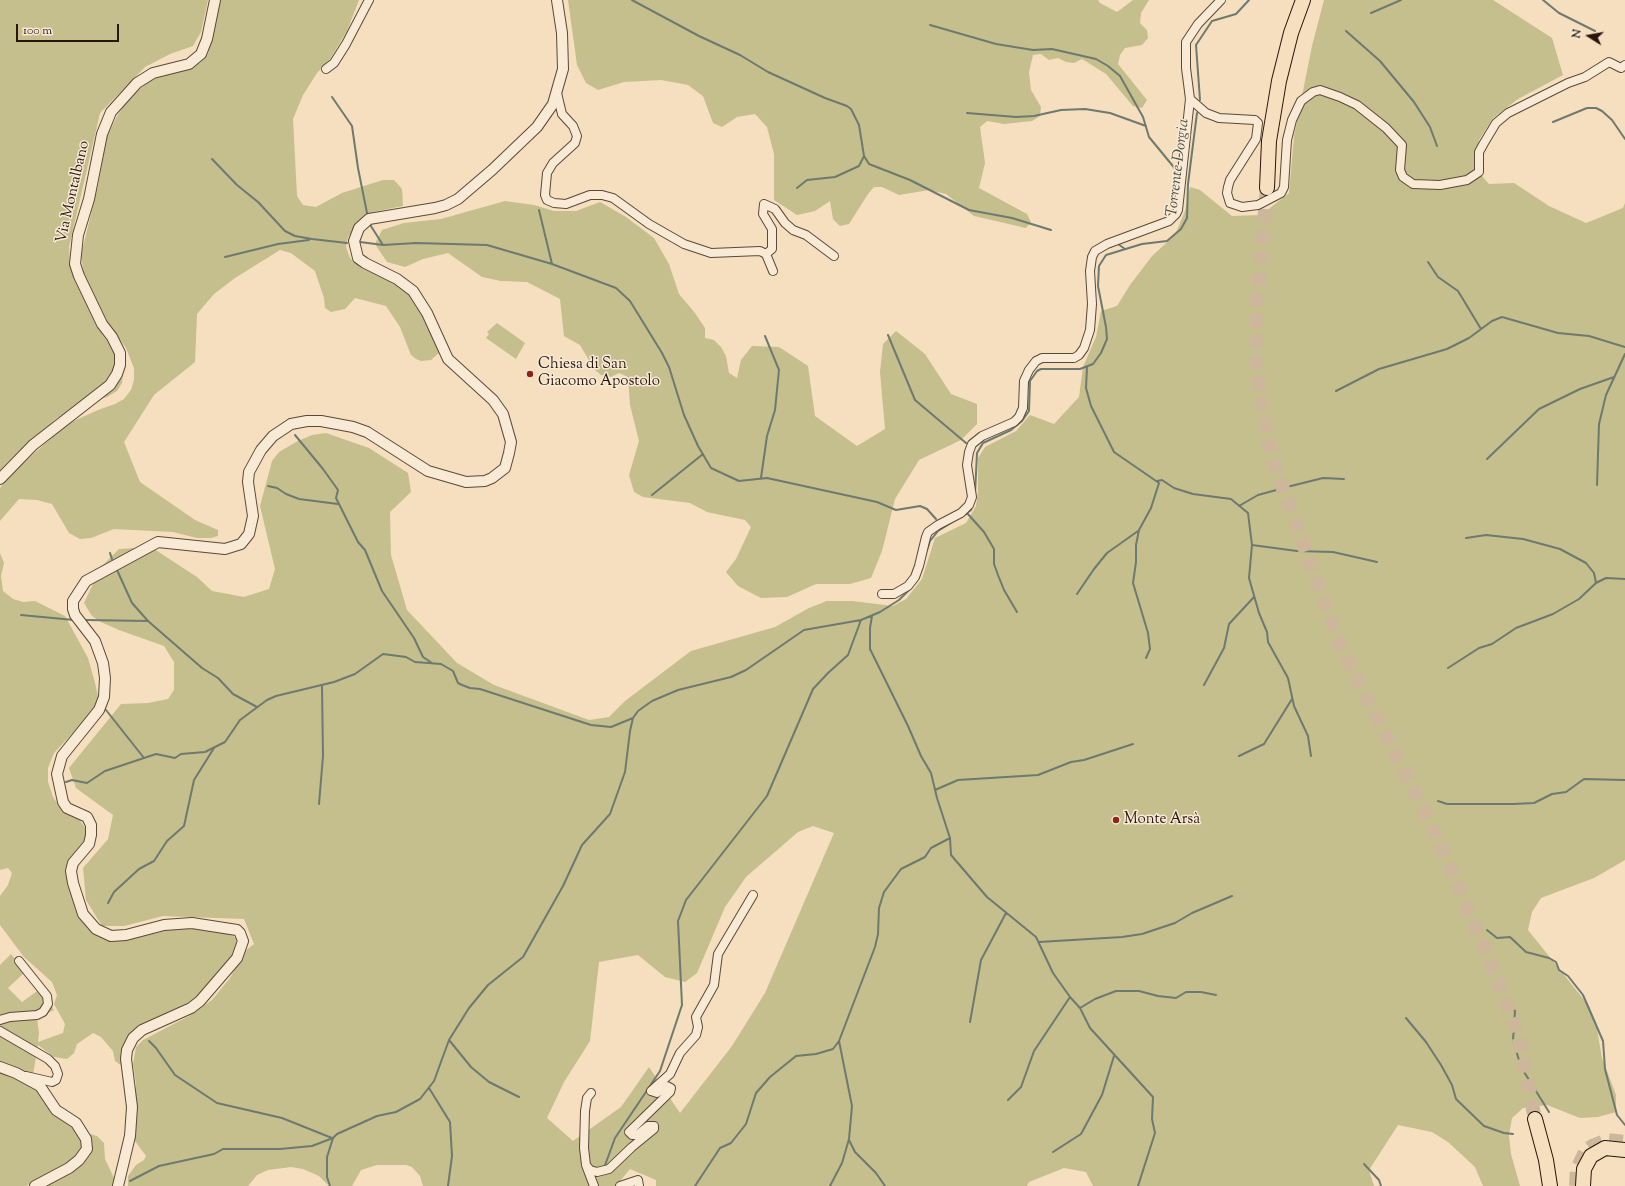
<!DOCTYPE html>
<html>
<head>
<meta charset="utf-8">
<style>
	body { margin:0 }
	#map { position:relative; width:1625px; height:1186px; overflow:hidden; background:#f5dfbe; font-family:"Sorts Mill Goudy",serif }
	canvas { display:block }
	.north { position:absolute; left:1569px; top:16px; width:40px; height:40px; -webkit-text-stroke:3px #f8ead5; paint-order:stroke; rotate:281deg; font-size:11px; font-weight:700; line-height:16px; text-align:center; color:#28150d }
	.north::after { content:''; display:block; margin:auto; width:14px; height:18px; background:#28150d; clip-path:polygon(50% 0,100% 100%,50% 72%,0 100%) }
	.scale { position:absolute; left:16px; top:24px; width:103px; height:18px; box-sizing:border-box; border:2px solid #28150d; border-top:0; padding-left:5px; font-size:12px; line-height:14px; white-space:nowrap; color:#28150d; -webkit-text-stroke:3px #f8ead5; paint-order:stroke }
</style>
</head>
<body>
<div id="map">
<canvas width="1625" height="1186"></canvas>
<div class="north">N</div>
<div class="scale">100 m</div>
</div>
<script>
const c = document.querySelector('canvas').getContext('2d');
c.lineJoin = 'round';
function paint(path, color) { c.fillStyle = color; c.fill(path, 'evenodd'); }
const toPath = rows => new Path2D(rows.map(r => 'M' + r).join(''));
function strokePath(path, color, width, dash) { c.strokeStyle = color; c.lineWidth = width; c.lineCap = dash ? 'butt' : 'round'; c.setLineDash(dash || []); c.stroke(path); }
function drawText(font, color, halo, rows, align = 'center') {
  c.font = font + ' "Sorts Mill Goudy",serif'; c.lineWidth = 3; c.setLineDash([]); c.textBaseline = 'middle'; c.strokeStyle = halo; c.fillStyle = color; for (const [text, x, y, turn = 0] of rows) {
    c.save(); c.translate(x, y); c.rotate((+turn || 0) * Math.PI / 180); c.textAlign = isNaN(turn) ? turn : align; if (halo) c.strokeText(text, 0, 0); c.fillText(text, 0, 0); c.restore();
  }
}
const green = toPath([
	[0,0,208,0,201,32,193,46,170,54,145,67,100,113,69,247,70,266,77,285,103,336,113,348,123,372,122,383,117,391,107,397,90,402,57,418,0,471],
	[221,0,359,0,347,31,330,59,317,73,303,95,293,119,297,196,303,205,316,207,342,193,383,180,394,180,402,189,403,206,373,212,360,220,348,237,346,247,350,258,361,268,385,278,409,293,428,326,439,353,431,360,421,361,416,359,411,355,400,327,386,306,355,298,345,309,331,312,325,308,324,298,315,271,291,253,280,250,235,278,214,294,197,314,195,362,154,395,124,442,140,482,195,520,218,530,218,536,211,538,197,538,173,532,114,529,91,538,80,539,69,533,52,504,37,500,19,499,0,521,0,488,10,475,67,424,98,410,115,404,124,399,131,390,134,380,134,368,126,348,107,322,84,274,81,255,98,186,107,136,116,118,128,99,154,77,179,72,200,63,208,54],
	[568,0,1098,0,1100,3,1117,12,1133,0,1149,0,1141,13,1140,23,1147,30,1148,38,1142,45,1125,48,1120,55,1118,64,1147,100,1142,108,1133,106,1106,74,1082,59,1074,63,1066,62,1058,58,1049,60,1041,54,1033,55,1029,72,1031,90,1041,107,1040,116,1032,121,1004,124,987,121,980,127,985,163,979,188,1027,214,1031,222,1026,228,974,216,946,194,929,190,899,195,882,187,874,187,868,194,849,224,840,226,833,219,830,201,815,211,797,215,774,200,774,154,767,127,755,114,737,117,722,127,713,123,703,96,688,85,661,80,624,82,598,90,586,83,577,65],
	[1324,0,1493,0,1552,38,1563,75,1518,99,1493,118,1479,140,1474,167,1489,184,1514,183,1549,206,1586,223,1623,208,1625,203,1625,860,1594,878,1541,898,1532,912,1528,930,1589,1006,1596,1023,1602,1058,1616,1095,1616,1112,1598,1117,1580,1118,1547,1105,1523,1108,1512,1118,1509,1135,1511,1154,1520,1186,1483,1186,1475,1167,1448,1142,1432,1132,1398,1125,1369,1170,1374,1186,1093,1186,1086,1172,1064,1168,1029,1182,1027,1186,656,1186,656,1180,630,1169,616,1186,423,1186,420,1176,412,1167,406,1165,377,1165,361,1170,352,1186,329,1186,319,1176,303,1169,291,1167,268,1170,257,1175,248,1186,128,1186,128,1176,136,1165,144,1160,146,1156,135,1141,136,1084,133,1064,136,1047,143,1040,189,1016,212,1000,230,978,245,951,254,944,244,919,163,916,124,926,102,926,86,900,83,868,108,839,113,815,76,788,69,768,121,704,148,703,168,699,174,690,174,662,164,646,119,630,101,622,92,616,84,603,101,567,119,549,151,547,197,577,212,591,244,597,269,589,275,569,260,506,272,461,279,452,298,441,312,435,326,433,369,448,408,473,411,492,390,512,391,555,407,610,457,663,494,685,589,720,609,717,625,701,691,651,775,627,809,608,827,601,852,601,893,606,906,599,922,579,935,538,966,523,976,506,978,491,978,458,985,447,1016,431,1030,415,1054,424,1079,397,1083,367,1096,337,1101,311,1117,306,1130,285,1152,256,1175,235,1185,211,1190,187,1200,190,1232,216,1261,215,1289,193,1294,136,1312,46],
	[813,826,834,833,765,993,732,1046,680,1113,649,1067,621,1107,573,1141,547,1118,564,1082,590,1041,599,962,638,955,665,977,685,982,697,973,725,907,746,877,798,832],
	[505,201,534,205,554,211,576,211,600,202,626,217,654,238,669,264,679,294,695,313,705,328,705,338,714,340,721,347,726,356,729,373,737,378,741,360,752,346,779,347,808,366,815,416,857,446,885,429,880,372,883,344,896,331,925,354,951,394,977,404,977,424,961,440,919,460,895,499,882,551,871,578,850,584,816,584,787,597,761,598,738,586,726,572,736,559,751,527,745,520,707,512,690,503,643,497,634,492,629,475,639,441,630,405,628,377,619,373,611,377,601,375,594,369,580,345,564,336,560,299,527,282,501,281,482,277,448,253,423,259,405,267,387,262,375,244,382,230,404,223,441,219],
	[497,323,525,343,516,359,486,338,489,334,487,332],
	[0,553,4,563,1,576,3,591,13,599,23,602,35,601,65,616,88,658,95,683,98,696,94,707,89,716,54,753,48,768,48,782,53,797,63,812,79,819,86,829,87,834,83,845,70,861,65,870,79,916,88,929,101,938,112,940,127,940,186,926,229,933,236,938,237,946,230,959,196,998,131,1034,125,1043,122,1066,115,1061,113,1051,101,1037,93,1033,77,1044,74,1053,67,1059,54,1057,38,1045,33,1075,0,1065,0,965,11,954,25,972,8,988,22,1002,40,989,54,1010,37,1018,39,1033,38,1042,63,1033,65,1024,54,1004,57,995,52,982,24,957,0,925,0,896,8,885,12,873,8,868,0,870],
	[0,1071,34,1087,56,1116,75,1128,82,1141,82,1148,70,1161,26,1186,0,1186],
	[90,1134,97,1136,104,1143,105,1159,115,1180,113,1186,45,1186,81,1164,90,1155,92,1145]
]);
const stream = toPath([
	[632,0,699,36,740,55,768,72,825,98,847,106,851,109,859,125,864,156,869,164,910,180,969,210,1012,218,1051,230],
	[1543,0,1559,13,1595,31],
	[1371,13,1401,0],
	[930,25,996,44,1033,50,1052,49,1096,59,1108,66,1120,76,1143,117,1149,137,1177,171],
	[1346,31,1380,61,1414,102,1430,127,1437,146],
	[332,97,352,126,358,168,367,213],
	[1200,100,1196,45,1212,21,1236,14,1249,0],
	[967,113,1016,117,1034,116,1061,110,1085,109,1110,113,1146,126],
	[1553,122,1587,108,1596,108,1602,111,1612,120,1625,139],
	[212,159,237,185,258,202,285,231,295,236,312,239,347,243],
	[797,188,807,180,835,177,859,166,864,156],
	[539,210,552,264],
	[369,223,383,245],
	[360,242,383,245,416,243,487,245,552,264,616,288,630,301,662,353,669,367,684,415,698,446,711,468,739,481,767,478,877,502,896,510,920,506,927,509,936,519],
	[1118,244,1125,249],
	[225,257,278,244,309,240],
	[1428,262,1438,277,1458,291,1481,329],
	[888,335,915,400,966,443],
	[1087,367,1086,388,1091,406,1114,452,1159,483,1151,508,1139,530,1136,545,1136,562,1133,583,1148,633,1150,649,1146,658],
	[1336,391,1379,369,1447,349,1469,338,1492,321,1502,317,1558,333,1589,336,1625,347],
	[295,435,323,469,338,490,336,498,358,542,365,550,382,591,414,638,423,657,432,663],
	[1487,459,1539,409,1580,389,1614,377],
	[761,478,767,436,775,410,779,370,765,336],
	[1157,481,1162,480,1174,488,1193,494,1231,499,1248,513,1252,545,1249,578,1259,613,1267,632,1268,642,1288,678,1294,706,1308,736,1311,756],
	[1597,485,1599,424,1606,395,1625,354],
	[268,486,277,488,286,494,299,499,338,504],
	[975,494,977,453,983,443,1011,430,1022,421,1029,411,1030,381,1037,371,1041,369,1080,369,1093,364,1101,353,1107,339,1106,327,1098,286,1099,266,1106,255,1142,244,1167,241,1181,229,1187,218,1188,184,1197,113],
	[652,495,703,454],
	[1239,506,1258,495,1291,486,1323,478,1344,479],
	[967,513,984,532,994,549,994,564,998,575,1004,590,1017,612],
	[963,516,971,510,972,506],
	[1466,538,1486,535,1523,539,1560,549,1586,563,1594,573,1596,583],
	[1252,545,1297,551,1333,552,1377,562],
	[927,550,930,541,938,531,954,521],
	[110,553,112,559],
	[117,570,132,603,148,621,202,668,218,678,233,694,257,707],
	[1077,594,1094,569,1107,553,1138,531],
	[21,615,74,620],
	[872,616,870,628,870,649,908,726,921,756,931,773,937,798,950,838,951,855,987,897,1036,937,1053,973,1070,997,1080,1008,1090,1028,1153,1097,1152,1119,1155,1133,1138,1186],
	[86,620,148,621],
	[1448,668,1479,648,1492,644,1516,628,1553,614,1579,599,1596,583,1606,578,1625,579],
	[1204,685,1224,648,1229,624,1254,597],
	[106,710,144,758],
	[1239,756,1264,744,1292,699],
	[66,782,72,780,87,783,105,771,156,754,175,758,181,754,205,752,225,742,240,720,267,700,276,696,334,682,355,674,383,654,406,657,415,662,441,664,453,671,458,683,462,685,470,688,480,689,591,725,611,727,633,718],
	[935,790,958,780,1038,775,1071,762,1084,760,1133,744],
	[1438,801,1447,804,1514,804,1534,803,1552,794,1566,792,1584,779,1625,780],
	[319,804,323,756,322,686],
	[108,903,114,892,139,869,154,861,167,841,184,826,194,780,214,748],
	[1487,930,1497,938,1510,937,1526,952,1549,958,1556,962,1559,970,1568,976,1583,995,1603,1041,1605,1069,1617,1115,1625,1125],
	[1039,942,1122,937,1142,934,1175,923,1192,913,1232,896],
	[1510,999,1515,1011,1513,1040,1521,1067,1549,1112],
	[1080,1008,1095,999,1116,991,1139,991,1158,996,1176,998,1186,992,1201,992,1216,995],
	[1406,1018,1426,1042,1441,1065,1452,1085,1456,1099,1484,1126,1504,1133,1513,1134],
	[970,1022,981,960,1006,913],
	[449,1040,471,1067,489,1082,519,1097],
	[149,1041,156,1048,175,1075,217,1103,282,1118,332,1138],
	[429,1088,450,1122,452,1156,448,1186],
	[1008,1100,1021,1087,1034,1051,1070,997],
	[849,1140,855,1152,876,1173,885,1186],
	[1053,1152,1081,1134,1102,1095,1114,1056],
	[1364,1164,1379,1180,1381,1186],
	[604,1168,615,1138,660,1071,682,1005,678,921,686,900,767,796,813,689,828,673,848,655,861,620],
	[130,1181,159,1166,214,1154,223,1149,280,1149,312,1146,333,1138,337,1134,377,1116,396,1112,420,1099,434,1081,449,1040,469,1008,488,985,523,957,563,886,582,845,610,814,625,772,630,731,633,718,638,711,652,701,678,690,731,677,746,670,804,630,861,620,880,612,899,600,910,589],
	[330,1186,327,1177,327,1157,333,1138],
	[695,1186,720,1148,731,1143,746,1124,756,1093,770,1077,796,1056,816,1054,833,1049,839,1041,875,947,878,934,879,908,884,892,901,869,925,857,931,848,950,838],
	[830,1186,842,1163,849,1139,852,1106,839,1041]
]);
const trunkTunnel = toPath([
	[1267,188,1257,304,1257,372,1265,425,1275,467,1340,645,1434,831,1489,958,1518,1034,1535,1119],
	[1576,1186,1577,1169,1585,1152,1592,1146,1608,1140,1625,1142]
]);
const minor = toPath([
	[326,69,334,63,346,44,369,0],
	[557,93,562,114,573,126,577,136,575,143,553,163,547,173,545,195,547,200,554,203,566,204,590,195,602,195,613,198,649,224,684,244,711,253,760,251,766,254,773,271],
	[1190,99,1206,113,1219,118,1255,120,1258,123,1256,139,1230,180,1228,187,1227,193,1230,203,1242,207,1258,205,1281,193,1284,187,1287,140,1292,120,1301,101,1313,92,1320,90,1340,97,1357,105,1386,128,1402,145,1400,170,1403,177,1413,184,1440,185,1467,180,1479,172,1479,152,1484,143,1496,123,1508,113,1568,83,1585,77,1609,62,1621,68,1625,65],
	[766,254,772,249,772,229,763,214,764,204,775,209,785,223,793,230,806,235,834,256],
	[882,594,894,594,908,586,915,577,919,566,926,537,928,532,938,525,961,513,969,505,972,497,967,465,969,452,972,444,982,436,1014,422,1019,417,1023,408,1024,381,1029,370,1036,361,1042,358,1074,358,1079,355,1084,348,1090,330,1092,304,1090,271,1092,257,1095,251,1107,244,1169,221,1176,214,1178,210,1190,99,1186,68,1186,42,1198,24,1221,0],
	[0,1020,10,1017,37,1015,43,1012,48,1004,47,996,19,961],
	[0,1031,48,1059,55,1066,58,1074,56,1080,52,1082,26,1076],
	[591,1093,587,1098,585,1111,584,1148,586,1165,594,1186],
	[586,1165,590,1170,597,1172,609,1169,632,1147,654,1129,654,1126,648,1126,637,1135,632,1135,629,1132,670,1092,671,1088,667,1086,657,1093,651,1091,670,1074,680,1053,696,1035,698,1027,696,1017,714,985,718,954,753,895],
	[620,1186,638,1180,639,1186]
]);
const tertiary = toPath([
	[0,479,33,445,110,385,117,374,120,365,120,353,112,337,102,324,79,276,75,264,78,235,89,199,102,134,111,112,137,83,153,73,189,64,201,54,207,39,215,0],
	[0,1067,16,1073,40,1086,56,1110,76,1123,86,1139,87,1149,79,1160,69,1168,35,1186],
	[118,1186,130,1136,132,1107,126,1059,127,1050,133,1038,142,1030,191,1008,200,1001,237,958,243,941,240,933,237,930,192,923,164,925,126,935,111,936,96,929,83,914,73,883,71,871,73,863,89,844,91,835,91,825,87,817,67,808,63,802,57,774,62,756,99,710,104,697,105,678,103,663,95,641,75,615,73,609,73,601,86,581,158,542,225,549,241,544,249,534,253,516,248,482,249,472,261,450,273,436,291,424,307,421,321,421,353,427,367,432,428,471,466,482,485,481,492,478,505,468,509,453,511,442,503,414,493,400,448,359,427,313,413,291,397,279,365,263,358,258,354,241,359,228,369,219,435,208,446,205,458,199,492,170,537,127,553,104,563,69,562,33,557,0]
]);
const trunk = toPath([
	[1267,188,1269,141,1279,81,1291,33,1303,0],
	[1535,1119,1546,1160,1550,1186],
	[1583,1186,1584,1169,1591,1156,1605,1148,1625,1150]
]);
const markers = [
	[530,374,4,"#8f2418"],
	[1116,820,4,"#8f2418"]
];
const streetNames = [
	["Via Montalbano",74,192,-77]
];
const poiNames = [
	["Chiesa di San",538,365],
	["Giacomo Apostolo",538,382],
	["Monte Arsà",1124,820]
];
const waterNames = [
	["Torrente Dorgia",1179,168,-83]
];
paint(green, '#c4bf8c');
strokePath(stream, '#6e7a6f', 2);
strokePath(trunkTunnel, '#ccb79b', 14, [14, 7]);
strokePath(minor, '#5b4839', 10);
strokePath(tertiary, '#5b4839', 12);
strokePath(trunk, '#28150d', 16);
strokePath(minor, '#f8ead5', 8);
strokePath(tertiary, '#f8ead5', 10);
strokePath(trunk, '#f5dfbe', 14);
for (const [x, y, r, color] of markers) { const dot = new Path2D(); dot.arc(x, y, r, 0, 2 * Math.PI); c.fillStyle = color; c.fill(dot); strokePath(dot, '#f8ead5', 1.5); }
drawText('15px', '#28150d', '#f8ead5', streetNames);
drawText('15px', '#28150d', '#f8ead5', poiNames, 'left');
drawText('italic 16px', '#515046', '#f8ead5', waterNames);
</script>
</body>
</html>
